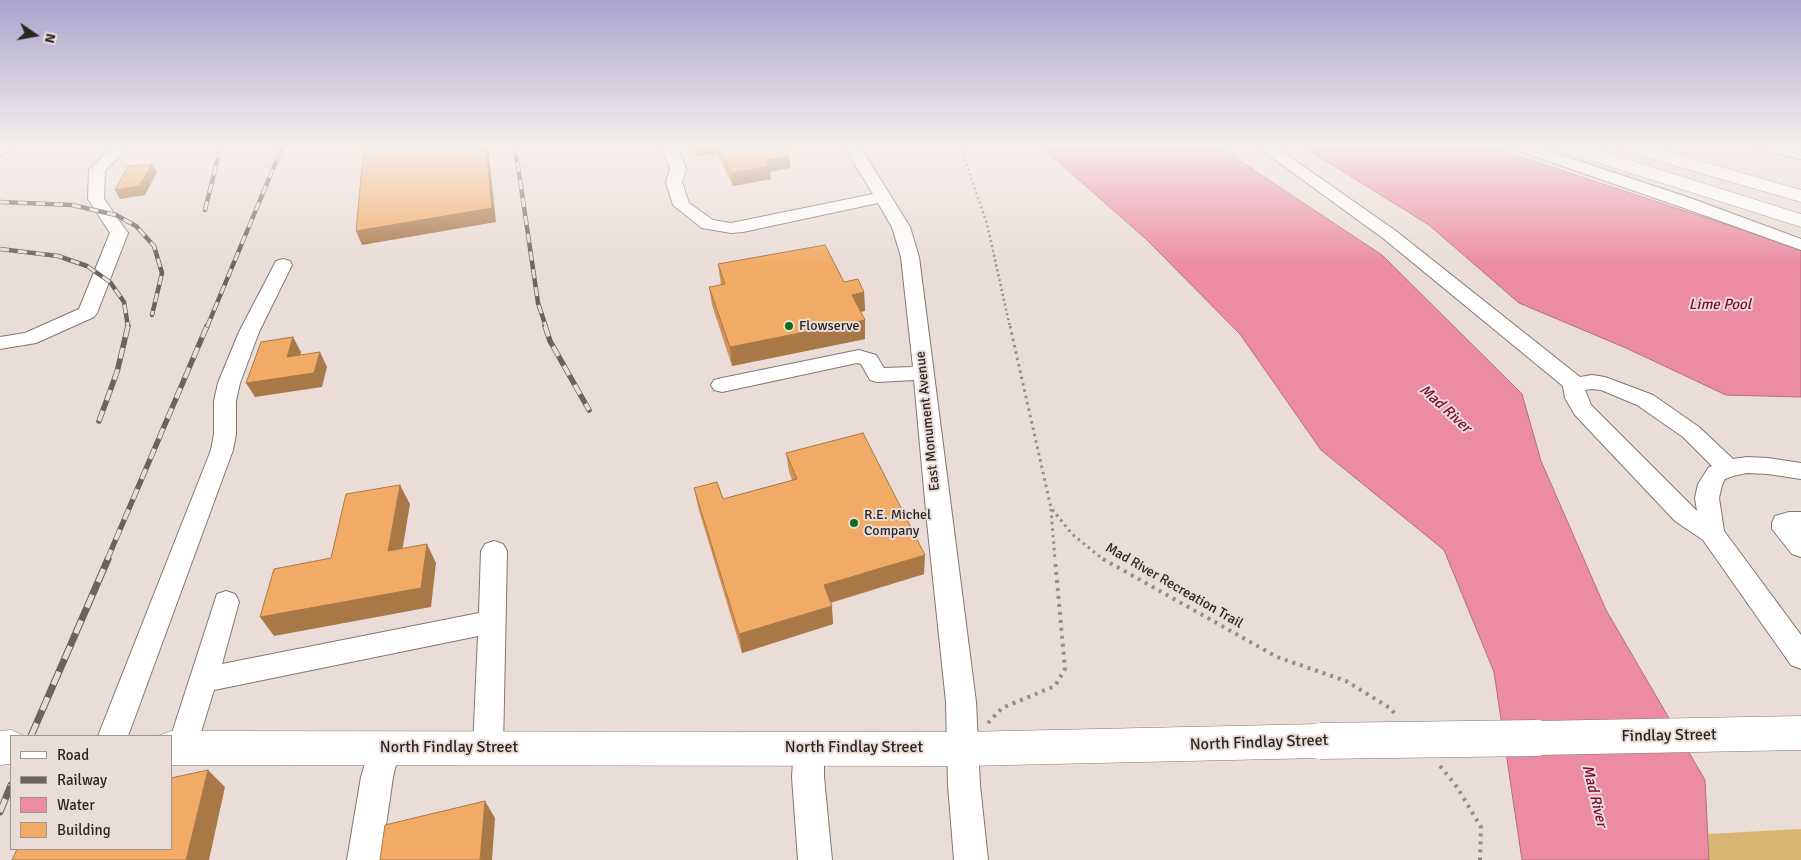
<!DOCTYPE html>
<html>
<head>
<meta charset="utf-8">
<style>
	body { margin:0 }
	#map { position:relative; width:1801px; height:860px; overflow:hidden; background:#eaddd8; font-family:Signika,sans-serif }
	canvas { display:block }
	.legend { position:absolute; left:10px; top:735px; width:162px; height:115px; box-sizing:border-box; background:#eaddd8; border:1px solid #9e9490; margin:0; padding:6px 9px; list-style:none; font-size:15px; color:#2b2625 }
	.legend li { display:flex; align-items:center; gap:10px; height:25px }
	.legend b { width:25px; border:1px solid #9e9490 }
	.north { position:absolute; left:10px; top:10px; width:50px; height:50px; -webkit-text-stroke:4px #eaddd8; paint-order:stroke; rotate:102deg; font-size:14px; font-weight:700; line-height:20px; text-align:center; color:#2b2625 }
	.north::after { content:''; display:block; margin:auto; width:18px; height:22px; background:#2b2625; clip-path:polygon(50% 0,100% 100%,50% 72%,0 100%) }
</style>
</head>
<body>
<div id="map">
<canvas width="1801" height="860"></canvas>
<ul class="legend">
<li><b style="height:6px;background:#fff"></b>Road</li>
<li><b style="height:6px;background:#6a6360"></b>Railway</li>
<li><b style="height:14px;background:#ec8ca4"></b>Water</li>
<li><b style="height:14px;background:#f2ab66"></b>Building</li>
</ul>
<div class="north">N</div>
</div>
<script>
const c = document.querySelector('canvas').getContext('2d');
c.lineJoin = 'round';
function paint(path, color) { c.fillStyle = color; c.fill(path, 'evenodd'); }
const toPath = rows => new Path2D(rows.map(r => 'M' + r).join(''));
function strokePath(path, color, width, dash) { c.strokeStyle = color; c.lineWidth = width; c.lineCap = dash ? 'butt' : 'round'; c.setLineDash(dash || []); c.stroke(path); }
function drawText(font, color, halo, rows, align = 'center') {
  c.font = font + ' Signika,sans-serif'; c.lineWidth = 4; c.setLineDash([]); c.textBaseline = 'middle'; c.strokeStyle = halo; c.fillStyle = color; for (const [text, x, y, turn = 0] of rows) {
    c.save(); c.translate(x, y); c.rotate((+turn || 0) * Math.PI / 180); c.textAlign = isNaN(turn) ? turn : align; if (halo) c.strokeText(text, 0, 0); c.fillText(text, 0, 0); c.restore();
  }
}
const green = toPath([
	[1801,829,1801,860,1709,860,1708,834]
]);
const water = toPath([
	[1039,145,1216,145,1382,255,1522,394,1541,461,1606,610,1705,780,1709,860,1522,860,1494,672,1444,550,1321,450,1240,334,1146,239,1039,145],
	[1484,145,1801,249,1801,397,1726,395,1626,348,1519,303,1429,225,1302,146,1484,145]
]);
const pathFar2 = toPath([
	[960,145,987,224,1010,327]
]);
const pathFar1 = toPath([
	[1010,326,1051,508,1072,534,1104,560],
	[1051,509,1055,560]
]);
const path = toPath([
	[1103,559,1277,657,1346,681,1390,708,1395,714],
	[988,723,1002,708,1055,686,1065,669,1055,559],
	[1440,766,1457,787,1481,827,1480,860]
]);
const minor = toPath([
	[0,145,13,145,6,153,0,155,0,145],
	[114,145,130,145,105,171,104,199,128,233,97,313,94,317,36,343,0,349,0,337,25,333,79,309,110,233,88,199,89,170,114,145],
	[661,145,677,145,686,169,682,182,689,203,713,220,731,223,873,194,843,145,859,145,910,227,919,257,976,702,980,785,988,860,954,860,948,785,946,702,927,522,914,380,877,382,870,380,861,364,857,363,722,392,714,390,711,385,714,380,722,378,859,350,876,355,884,368,913,367,901,257,892,227,878,203,743,232,731,233,702,228,673,205,666,182,670,169,661,145],
	[1255,145,1273,145,1396,231,1580,377,1592,375,1605,377,1653,395,1699,427,1733,459,1747,457,1768,458,1801,463,1801,479,1768,474,1747,473,1733,476,1725,479,1722,485,1719,498,1724,531,1801,635,1801,669,1791,665,1703,540,1675,521,1575,415,1565,398,1563,386,1384,239,1255,145],
	[1592,389,1601,390,1637,405,1683,437,1712,466,1709,467,1698,484,1695,498,1697,511,1591,405,1585,390,1592,389],
	[1508,145,1531,145,1693,199,1801,239,1801,250,1681,207,1510,148,1508,145],
	[1751,145,1782,145,1801,149,1801,159,1753,148,1751,145],
	[283,259,290,261,292,265,259,332,240,383,236,401,236,434,233,450,128,736,98,736,211,450,214,434,214,401,218,383,239,332,274,265,276,261,283,259],
	[1789,512,1801,512,1801,557,1792,554,1772,529,1772,523,1775,516,1789,512],
	[494,541,503,544,507,551,503,748,499,758,488,762,477,758,473,748,478,636,214,690,193,758,182,762,171,758,171,736,217,594,226,591,235,594,239,602,222,664,479,613,481,551,485,544,494,541],
	[385,734,396,738,400,748,393,777,381,860,347,860,361,777,370,748,374,738,385,734],
	[809,734,820,738,824,748,824,777,832,860,798,860,792,777,794,748,798,738,809,734]
]);
const major = toPath([
	[1801,716,1801,750,1537,755,1524,750,1519,738,1524,726,1537,721,1801,716],
	[1320,724,1333,729,1338,741,1333,753,1320,758,963,766,171,765,171,736,158,736,171,731,963,732,1320,724],
	[11,730,25,736,11,736,11,764,0,765,0,731,11,730]
]);
const highway = toPath([
	[1553,145,1582,145,1801,214,1801,227,1555,149,1553,145],
	[1615,145,1646,145,1801,190,1801,202,1617,149,1615,145]
]);
const railFar2 = toPath([
	[513,145,518,166,538,303,546,327],
	[0,202,72,205,116,215,136,226,154,246,162,273,152,315],
	[205,210,221,145],
	[0,249,58,256,87,266,110,282,124,302,128,327],
	[207,327,283,145]
]);
const railFar1 = toPath([
	[545,326,550,341,589,410],
	[99,421,117,372,128,326],
	[107,560,207,326]
]);
const rail = toPath([
	[31,736,108,559],
	[0,812,11,785]
]);
const majorBridge = toPath([
	[1320,741,1537,738]
]);
const wall = toPath([
	[693,145,783,145,789,156,790,168,770,172,771,179,733,186,717,153,697,156],
	[718,264,844,282,864,292,865,311,860,312,865,339,732,366,712,305,709,287,721,285],
	[786,453,924,574,831,603,833,624,742,653,698,507,694,488,723,499,792,480,789,472]
]);
const shadedWall = toPath([
	[486,145,488,145,496,222,362,245,356,231],
	[696,145,716,145,717,153,697,156],
	[789,156,790,168,770,172,771,179,733,186,732,173,766,160],
	[152,164,157,172,145,195,120,199,115,190],
	[864,292,865,311,853,313,852,295],
	[865,320,865,339,732,366,730,347],
	[293,337,301,352,295,372,287,357],
	[320,352,327,367,322,387,255,397,246,383],
	[400,485,410,504,399,570,388,551],
	[427,544,436,563,431,607,274,636,260,617],
	[925,555,924,574,825,604,824,585],
	[832,606,833,624,742,653,739,634],
	[208,770,225,787,209,860,186,860],
	[485,801,495,818,492,860,480,860]
]);
const building = toPath([
	[364,145,486,145,492,208,356,231,364,145],
	[718,145,783,145,789,156,766,160,769,166,732,173,718,145],
	[152,164,139,186,115,190,128,166,152,164],
	[825,245,844,282,858,279,864,292,852,295,865,320,730,347,709,287,725,284,718,264,825,245],
	[293,337,287,357,320,352,314,373,246,383,261,342,293,337],
	[863,433,925,555,824,585,832,606,739,634,694,488,717,482,723,499,797,479,786,453,863,433],
	[400,485,388,551,427,544,421,588,260,617,274,569,331,558,346,494,400,485],
	[208,770,186,860,12,860,17,849,171,849,171,778,208,770],
	[485,801,480,860,380,860,385,825,485,801]
]);
const markers = [
	[789,326,5,"#136b14"],
	[854,523,5,"#136b14"]
];
const poiNames = [
	["Flowserve",799,326],
	["R.E. Michel",864,515],
	["Company",864,531]
];
const streetNames = [
	["East Monument Avenue",928,421,-96],
	["Mad River Recreation Trail",1174,586,30]
];
const waterNames = [
	["Lime Pool",1720,305],
	["Mad River",1445,409,42],
	["Mad River",1594,796,76]
];
const nearStreetnames = [
	["Findlay Street",1669,736,-1],
	["North Findlay Street",1259,743,-2],
	["North Findlay Street",449,748],
	["North Findlay Street",854,748]
];
paint(green, '#d8b570');
paint(water, '#ec8ca4');
strokePath(water, '#b26d7e', 1);
strokePath(minor, '#827772', 2);
strokePath(major, '#827772', 1);
strokePath(highway, '#827772', 1);
strokePath(pathFar2, '#968d89', 2.5, [2, 3]);
strokePath(pathFar1, '#968d89', 3, [2.5, 4]);
strokePath(path, '#968d89', 4, [3, 5]);
paint(minor, '#fff');
paint(major, '#fff');
paint(highway, '#fff');
strokePath(railFar2, '#6a6360', 4.5);
strokePath(railFar1, '#6a6360', 5.5);
strokePath(rail, '#6a6360', 7);
strokePath(railFar2, '#eaddd8', 3, [9]);
strokePath(railFar1, '#eaddd8', 4, [11]);
strokePath(rail, '#eaddd8', 5, [14]);
strokePath(majorBridge, '#827772', 37, []);
strokePath(majorBridge, '#fff', 36);
paint(wall, '#d09358');
paint(shadedWall, '#a97847');
paint(building, '#f2ab66');
strokePath(building, '#a97847', 1);
const sky = c.createLinearGradient(0, 0, 0, 266);
sky.addColorStop(0, '#a9a4cd');
sky.addColorStop(0.55, '#f6f0ed');
sky.addColorStop(1, '#f6f0ed00');
c.fillStyle = sky;
c.fillRect(0, 0, 1801, 266);
for (const [x, y, r, color] of markers) { const dot = new Path2D(); dot.arc(x, y, r, 0, 2 * Math.PI); c.fillStyle = color; c.fill(dot); strokePath(dot, '#eaddd8', 2); }
drawText('14px', '#2b2625', '#eaddd8', poiNames, 'left');
drawText('14px', '#2b2625', '#eaddd8', streetNames);
drawText('italic 15px', '#7e073a', '#eaddd8', waterNames);
drawText('16px', '#2b2625', '#eaddd8', nearStreetnames);
</script>
</body>
</html>
